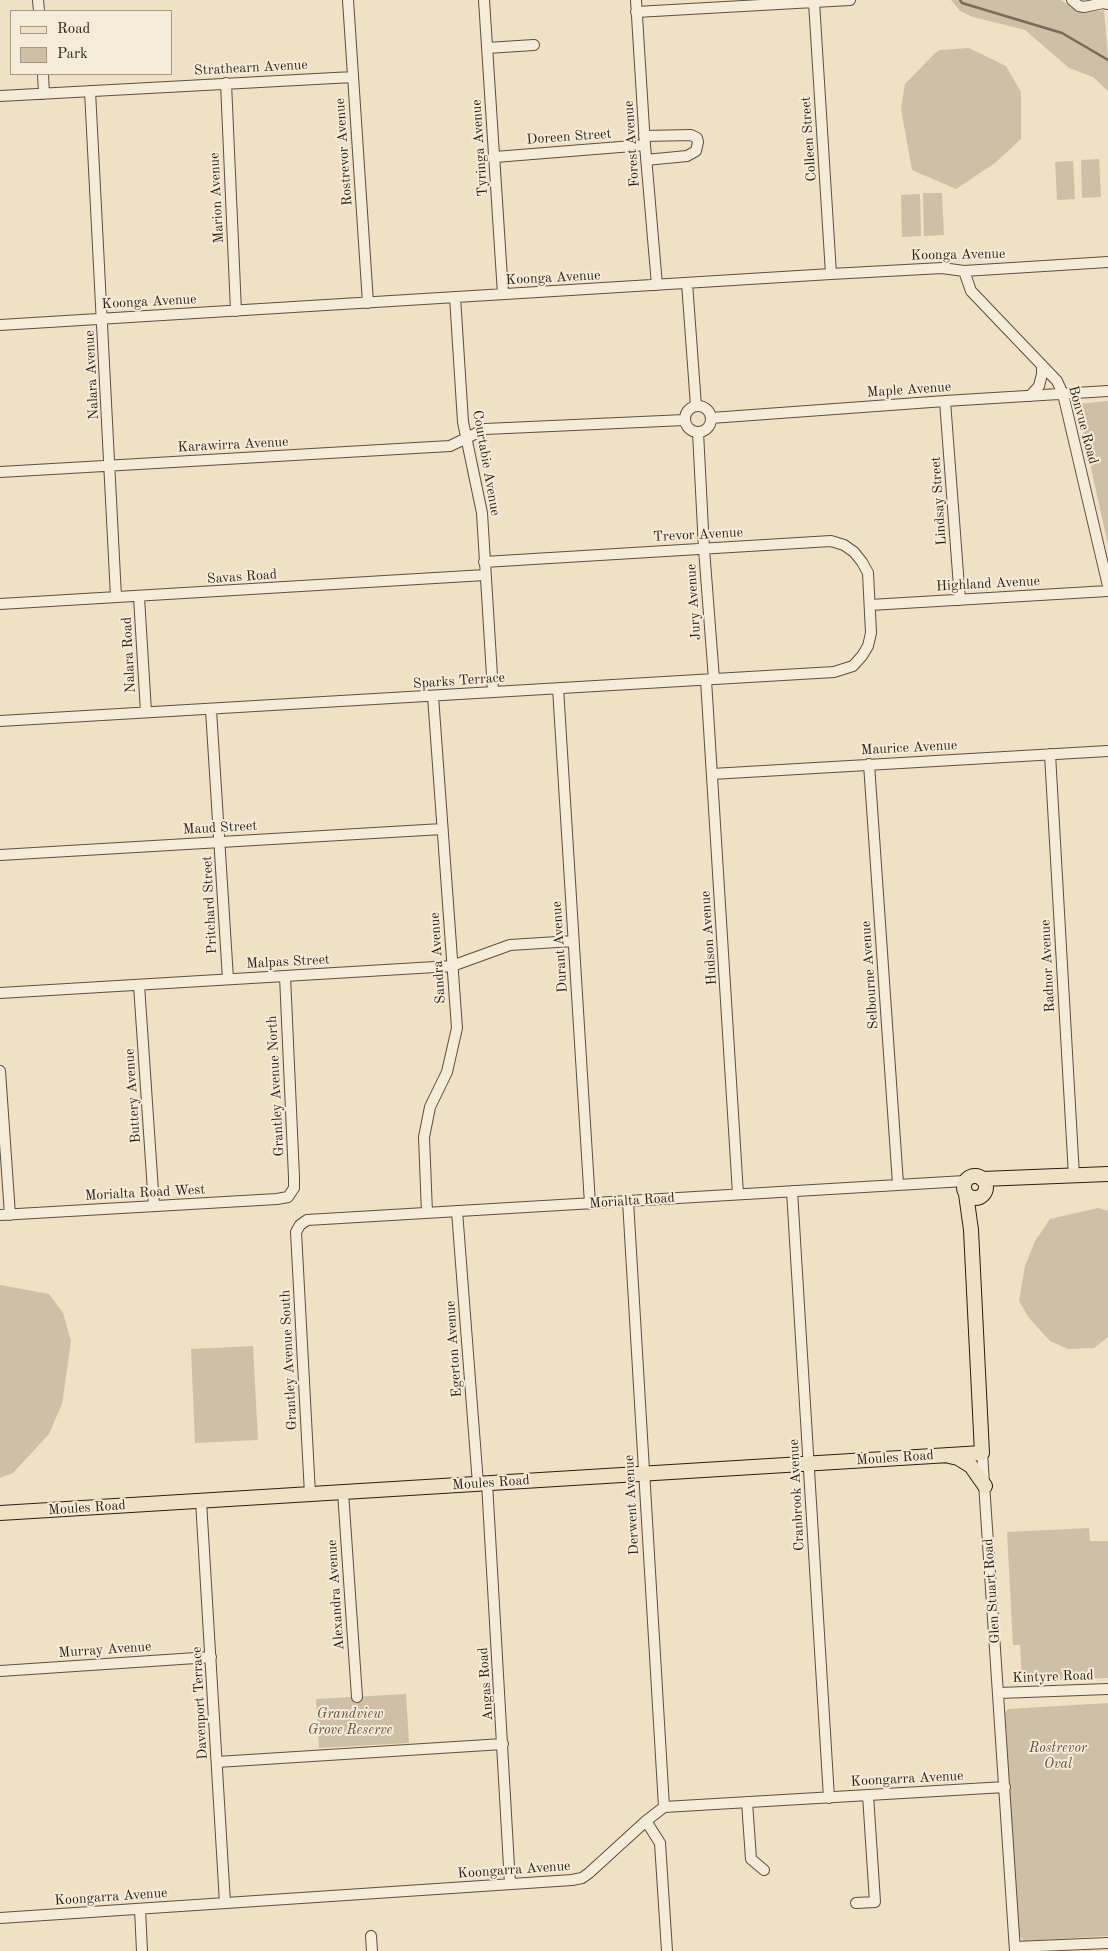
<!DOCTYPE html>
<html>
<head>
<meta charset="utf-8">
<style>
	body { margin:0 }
	#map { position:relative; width:1108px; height:1951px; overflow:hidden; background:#f0e0c4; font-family:"Old Standard TT",serif }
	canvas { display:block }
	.legend { position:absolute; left:10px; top:10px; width:162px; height:65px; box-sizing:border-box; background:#f5ebd9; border:1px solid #a49989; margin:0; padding:6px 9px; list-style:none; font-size:15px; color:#2b1f12 }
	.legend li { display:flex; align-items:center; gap:10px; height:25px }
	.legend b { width:25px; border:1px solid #a49989 }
</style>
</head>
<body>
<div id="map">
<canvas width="1108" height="1951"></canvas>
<ul class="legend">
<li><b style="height:6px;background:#f0e0c4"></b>Road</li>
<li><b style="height:14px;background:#cfbfa6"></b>Park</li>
</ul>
</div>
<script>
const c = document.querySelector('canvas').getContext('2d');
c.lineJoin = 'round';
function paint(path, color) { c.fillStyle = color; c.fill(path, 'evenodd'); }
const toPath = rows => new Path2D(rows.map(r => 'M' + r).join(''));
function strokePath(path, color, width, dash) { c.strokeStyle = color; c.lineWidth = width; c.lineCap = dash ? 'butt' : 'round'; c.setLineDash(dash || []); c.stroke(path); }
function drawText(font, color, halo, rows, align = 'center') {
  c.font = font + ' "Old Standard TT",serif'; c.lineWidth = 4; c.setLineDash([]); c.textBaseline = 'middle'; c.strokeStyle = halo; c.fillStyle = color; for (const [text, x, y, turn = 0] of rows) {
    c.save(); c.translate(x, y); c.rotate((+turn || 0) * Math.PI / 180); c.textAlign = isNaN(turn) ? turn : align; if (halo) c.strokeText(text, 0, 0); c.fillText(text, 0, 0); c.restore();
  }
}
const green = toPath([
	[951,0,1061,0,1078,12,1104,10,1108,56,1108,91,1093,77,1069,68,1025,30,973,17,960,11],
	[969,48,1006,66,1021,92,1021,139,995,163,956,189,912,170,901,109,905,84,935,53,940,50],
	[1099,159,1101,197,1082,198,1081,160],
	[1073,161,1075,199,1057,200,1055,162],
	[923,193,942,193,944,235,924,236],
	[920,194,921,236,902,237,901,195],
	[1108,401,1108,545,1077,404],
	[1098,1208,1108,1211,1108,1337,1094,1348,1068,1349,1050,1341,1029,1318,1019,1301,1025,1266,1035,1241,1050,1219],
	[0,1285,49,1294,63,1313,71,1341,62,1404,49,1434,13,1473,0,1478],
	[253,1346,258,1440,195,1443,191,1349],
	[1089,1528,1090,1541,1108,1541,1108,1678,1022,1682,1020,1645,1013,1645,1007,1532],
	[406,1694,409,1743,319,1748,316,1699],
	[1108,1703,1108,1936,1024,1941,1018,1934,1005,1712,1008,1709]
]);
const stream = toPath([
	[960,0,962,3,1062,33,1108,60]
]);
const minor = toPath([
	[38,0,39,11],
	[348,0,368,303],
	[484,0,503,294],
	[636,0,645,145,657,285],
	[1072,0,1079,6,1084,7,1103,3,1108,4],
	[814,2,831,274],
	[636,12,850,0],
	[487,48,534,45],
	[43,74,44,94],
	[226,83,236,311],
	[90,91,116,597],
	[0,96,353,77],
	[644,136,691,135,697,138,698,142,696,151,687,156,646,160],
	[495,157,645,145],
	[964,271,971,291,1057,381,1063,394,1108,586],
	[687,283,696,406],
	[455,297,463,422,482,513,493,692],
	[0,325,831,274,942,268,964,271,1108,262],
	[1030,396,1039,386,1042,374,1042,365],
	[945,401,960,600],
	'685 419a13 13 0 1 1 26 0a13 13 0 1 1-26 0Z',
	[711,418,945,401,1108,391],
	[698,432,704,549,714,679],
	[0,472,450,446,485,429,685,420],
	[139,597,146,712],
	[0,604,485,575],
	[870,605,1108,591],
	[706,680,738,1194],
	[558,688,590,1204],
	[211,710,228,979],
	[0,721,834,672,853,666,862,656,868,646,871,633,868,573,862,562,854,552,844,545,831,541,484,562],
	[1050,754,1074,1176],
	[869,764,898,1184],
	[712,774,1108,751],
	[0,855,442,829],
	[139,985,154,1206],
	[0,993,452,966,510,945,573,941],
	[0,1071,10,1215],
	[792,1191,829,1798],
	[628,1201,664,1807],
	[457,1211,478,1484],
	[427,1213,424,1137,430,1107,447,1072,457,1028,433,696],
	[0,1215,277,1199,288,1197,294,1188,294,1177,285,976],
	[982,1453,1015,1951],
	[487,1483,510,1884],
	[343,1492,357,1697],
	[310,1494,296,1232,300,1225,307,1220,965,1181],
	[201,1501,225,1903],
	[0,1671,211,1657],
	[999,1693,1108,1689],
	[217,1762,503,1744],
	[747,1802,751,1859,764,1870],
	[646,1821,660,1843,667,1951],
	[856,1903,875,1902,868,1795],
	[140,1909,142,1951],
	[0,1918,572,1880,582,1878,589,1873,646,1821,664,1807,1005,1787],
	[371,1936,372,1951],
	[1015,1947,1108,1943]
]);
const major = toPath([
	'964 1187a11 11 0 1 1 22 0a11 11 0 1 1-22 0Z',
	[982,1179,1108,1174],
	[949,1456,958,1458,971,1466,985,1486],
	[0,1513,982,1453,971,1230,966,1194]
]);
const streetNames = [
	["Strathearn Avenue",251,68,-3],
	["Doreen Street",569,137,-4],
	["Colleen Street",809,139,-94],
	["Forest Avenue",632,144,-94],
	["Tyringa Avenue",480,148,-94],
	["Rostrevor Avenue",344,152,-94],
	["Marion Avenue",217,198,-93],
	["Koonga Avenue",958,255,-1],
	["Koonga Avenue",553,278,-3],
	["Koonga Avenue",149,302,-3],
	["Nalara Avenue",92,375,-93],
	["Maple Avenue",909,390,-4],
	["Bonvue Road",1083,425,75],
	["Karawirra Avenue",233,445,-3],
	["Courtabie Avenue",486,463,80],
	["Lindsay Street",939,501,-94],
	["Trevor Avenue",698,535,-3],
	["Savas Road",242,577,-4],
	["Highland Avenue",988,584,-3],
	["Jury Avenue",694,602,-94],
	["Nalara Road",129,655,-93],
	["Sparks Terrace",459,681,-4],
	["Maurice Avenue",909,748,-3],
	["Maud Street",220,828,-3],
	["Pritchard Street",210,905,-93],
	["Hudson Avenue",709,938,-94],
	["Durant Avenue",560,947,-94],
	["Sandra Avenue",438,958,-94],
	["Malpas Street",288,962,-3],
	["Radnor Avenue",1048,966,-93],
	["Selbourne Avenue",870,975,-94],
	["Grantley Avenue North",276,1086,-93],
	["Buttery Avenue",133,1096,-94],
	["Morialta Road West",145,1193,-3],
	["Morialta Road",632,1201,-4],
	["Egerton Avenue",454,1349,-94],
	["Grantley Avenue South",289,1360,-93],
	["Moules Road",895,1458,-4],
	["Moules Road",491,1483,-4],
	["Cranbrook Avenue",797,1495,-93],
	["Derwent Avenue",632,1505,-93],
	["Moules Road",87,1508,-4],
	["Glen Stuart Road",992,1591,-94],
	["Alexandra Avenue",336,1595,-94],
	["Murray Avenue",105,1650,-4],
	["Kintyre Road",1053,1677,-2],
	["Angas Road",486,1684,-94],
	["Davenport Terrace",200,1703,-93],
	["Koongarra Avenue",907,1779,-3],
	["Koongarra Avenue",514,1870,-4],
	["Koongarra Avenue",111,1897,-4]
];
const parkNames = [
	["Grandview",350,1714],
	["Grove Reserve",350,1730],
	["Rostrevor",1058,1748],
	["Oval",1058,1764]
];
paint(green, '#cfbfa6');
strokePath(stream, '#796b58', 2.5);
strokePath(minor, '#5c4f3e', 12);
strokePath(major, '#2b1f12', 16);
strokePath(minor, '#f5ebd9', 10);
strokePath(major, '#f0e0c4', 14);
drawText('14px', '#2b1f12', '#f5ebd9', streetNames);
drawText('italic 14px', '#5c4f3e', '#f5ebd9', parkNames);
</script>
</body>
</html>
